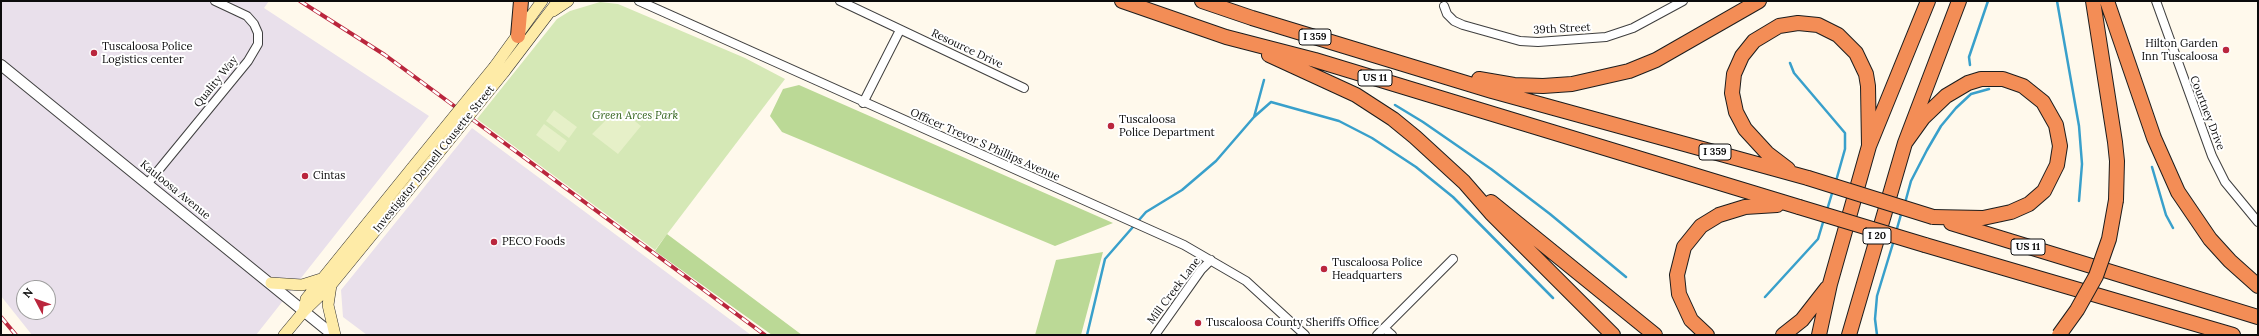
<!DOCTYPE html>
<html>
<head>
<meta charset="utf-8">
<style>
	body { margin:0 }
	#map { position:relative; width:2259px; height:336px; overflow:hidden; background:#fff9ec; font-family:Lora,serif }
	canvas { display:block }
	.frame { position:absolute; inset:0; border:2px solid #0c0c0c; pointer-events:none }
	.north { position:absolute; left:16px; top:280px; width:40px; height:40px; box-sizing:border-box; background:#fff; border:1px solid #9e9e9e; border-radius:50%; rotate:311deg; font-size:11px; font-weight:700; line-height:16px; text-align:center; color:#0c0c0c }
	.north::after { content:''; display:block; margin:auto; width:14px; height:18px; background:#ba263d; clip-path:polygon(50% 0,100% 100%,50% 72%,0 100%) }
</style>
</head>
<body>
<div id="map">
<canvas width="2259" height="336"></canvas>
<div class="frame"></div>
<div class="north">N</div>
</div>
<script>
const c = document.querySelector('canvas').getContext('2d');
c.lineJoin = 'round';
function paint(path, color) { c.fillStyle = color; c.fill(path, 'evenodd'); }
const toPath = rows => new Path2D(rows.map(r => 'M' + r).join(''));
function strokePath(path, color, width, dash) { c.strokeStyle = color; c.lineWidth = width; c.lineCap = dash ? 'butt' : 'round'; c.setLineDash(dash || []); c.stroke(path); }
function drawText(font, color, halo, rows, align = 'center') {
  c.font = font + ' Lora,serif'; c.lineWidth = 4; c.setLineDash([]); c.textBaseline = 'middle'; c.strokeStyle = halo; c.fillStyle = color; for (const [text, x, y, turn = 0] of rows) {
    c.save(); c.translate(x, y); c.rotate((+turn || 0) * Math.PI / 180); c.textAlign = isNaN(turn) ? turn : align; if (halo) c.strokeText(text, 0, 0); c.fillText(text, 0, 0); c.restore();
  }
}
const industrial = toPath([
	[1,1,269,1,264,8,429,116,256,335,32,335,1,296],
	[24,288,48,288,48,312,24,312],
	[472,128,751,335,367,335,343,317,341,290]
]);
const green = toPath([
	[600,2,618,4,745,58,785,79,655,250,477,119,557,19,570,11]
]);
const forest = toPath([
	[799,85,1113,223,1055,246,782,132,770,116,783,89],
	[667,234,802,335,772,335,655,251],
	[1103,252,1081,335,1035,335,1056,260]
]);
const pitch = toPath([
	[554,110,577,127,569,138,546,121],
	[617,117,631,118,641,126,618,154,592,134,605,121],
	[544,124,567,141,559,152,536,135]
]);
const stream = toPath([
	[2057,1,2079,126,2082,164,2079,201],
	[1790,63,1794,73,1845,133,1845,149,1836,181],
	[1970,65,1969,57,1988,1],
	[1395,105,1423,122,1491,169,1550,214,1626,277],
	[1254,117,1271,102,1339,121,1372,138,1416,167,1453,197,1553,298],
	[2152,167,2166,215,2173,228],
	[1905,203,1911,181,1927,150,1941,126,1956,108,1971,94,1989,89],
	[1827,210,1833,190],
	[1896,232,1902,211],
	[1765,297,1818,239,1824,219],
	[1087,335,1105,259,1146,212,1182,190,1216,161,1254,117,1264,80],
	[1877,335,1875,319,1877,296,1894,240]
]);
const minor = toPath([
	[639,1,1184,245,1246,281,1305,335],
	[840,1,1024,88],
	[2156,1,2212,156,2225,182,2258,222],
	[1444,6,1447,14,1454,21,1463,25,1520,41,1538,42,1606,37,1633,28,1683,1],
	[863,103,900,30],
	[148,183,248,61,258,44,258,33,254,24,247,16,215,1],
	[1384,328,1392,335],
	[1155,335,1201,270,1211,260],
	[1377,335,1453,259]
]);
const tertiary = toPath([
	[1,65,333,335]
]);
const secondary = toPath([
	[553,11,568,1],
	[495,66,542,1],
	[504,72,558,1],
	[271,283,302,285,321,279],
	[331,285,328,305,335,335],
	[304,311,306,299,412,168],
	[284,335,304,311,331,285,420,176]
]);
const motorway = toPath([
	[1122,1,1226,37,1315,60,1799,207],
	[1202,1,1252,18,1492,91,1808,178],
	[2093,1,2115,142,2117,161,2116,200],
	[2107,1,2154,138,2178,192,2210,239,2230,261,2258,286],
	[518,36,521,1],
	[1269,55,1356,95,1393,119,1415,137,1464,182,1491,213,1613,335],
	[1479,79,1514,85,1543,86,1572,84,1629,71,1656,60,1759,1],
	[1905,143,1923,118,1946,96,1968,83,1981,79,2003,79,2023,86,2043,102,2056,125,2060,146,2057,165,2044,191,2029,204,2011,212,1983,218,1933,217],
	[1788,169,1767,153,1745,129,1736,112,1732,93,1734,74,1742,56,1754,41,1779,26,1798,23,1818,25,1838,35,1856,53,1866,74,1868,86,1869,146],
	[1491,202,1655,335],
	[1951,223,2258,317],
	[1925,245,2233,335],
	[1707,335,1691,320,1679,294,1677,275,1684,247,1701,226,1719,215,1745,207,1777,205],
	[1783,335,1802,320,1827,288],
	[1819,335,1830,284,1869,146,1928,1],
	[1849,335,1905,143,1959,1]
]);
const rail = toPath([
	[300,1,385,55,765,335],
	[1,317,16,335]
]);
const secondaryBridge = toPath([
	[412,168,495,66],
	[420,176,504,72]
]);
const motorwayBridge = toPath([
	[1808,178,1933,217],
	[1799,207,1925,245],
	[2059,335,2077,310,2096,276,2109,239,2116,200]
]);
const markers = [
	[2226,50,4,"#ba263d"],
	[94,53,4,"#ba263d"],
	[1111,126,4,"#ba263d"],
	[305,176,4,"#ba263d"],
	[494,242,4,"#ba263d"],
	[1324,269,4,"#ba263d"],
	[1198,323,4,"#ba263d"]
];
const shields = [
	[1315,37,32],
	[1375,78,34],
	[1715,152,32],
	[1877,236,28],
	[2028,247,34]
];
const shieldNames = [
	["I 359",1315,37],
	["US 11",1375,78],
	["I 359",1715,152],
	["I 20",1877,236],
	["US 11",2028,247]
];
const streetNames = [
	["39th Street",1562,29,-3],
	["Resource Drive",967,49,25],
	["Quality Way",216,82,-51],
	["Courtney Drive",2207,113,69],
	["Officer Trevor S Phillips Avenue",985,145,24],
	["Investigator Dornell Cousette Street",434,159,-51],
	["Kauloosa Avenue",175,190,39],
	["Mill Creek Lane",1174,291,-53]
];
const poiNames = [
	["Hilton Garden",2218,44,"right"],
	["Inn Tuscaloosa",2218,57,"right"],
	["Tuscaloosa Police",102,47],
	["Logistics center",102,60],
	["Tuscaloosa",1119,120],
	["Police Department",1119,133],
	["Cintas",313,176],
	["PECO Foods",502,242],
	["Tuscaloosa Police",1332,263],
	["Headquarters",1332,276],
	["Tuscaloosa County Sheriffs Office",1206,323]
];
const parkNames = [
	["Green Arces Park",635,116]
];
paint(industrial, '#e9e0eb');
paint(green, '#d5e8b6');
paint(forest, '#bbd996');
paint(pitch, '#e6f0c8');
strokePath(stream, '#39a0cb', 2.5);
strokePath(minor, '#3f3f3f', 10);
strokePath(tertiary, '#3f3f3f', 12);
strokePath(secondary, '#2e2e2e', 12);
strokePath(motorway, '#1d1d1d', 16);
strokePath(minor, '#fff', 8);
strokePath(tertiary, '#fff', 10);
strokePath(secondary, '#feeba7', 11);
strokePath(motorway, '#f38d56', 14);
strokePath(rail, '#ba263d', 4);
strokePath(rail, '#fff', 2.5, [8]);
strokePath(secondaryBridge, '#2e2e2e', 12, []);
strokePath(motorwayBridge, '#1d1d1d', 16, []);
strokePath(secondaryBridge, '#feeba7', 11);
strokePath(motorwayBridge, '#f38d56', 14);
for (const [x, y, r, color] of markers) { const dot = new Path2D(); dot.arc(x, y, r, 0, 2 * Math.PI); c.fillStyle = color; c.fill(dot); strokePath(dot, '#fff', 1.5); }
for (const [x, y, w] of shields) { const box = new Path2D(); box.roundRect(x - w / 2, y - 8, w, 16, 3); c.fillStyle = '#fff'; c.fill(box); strokePath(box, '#0c0c0c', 1); }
drawText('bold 10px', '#0c0c0c', null, shieldNames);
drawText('11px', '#0c0c0c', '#fff', streetNames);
drawText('11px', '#0c0c0c', '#fff', poiNames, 'left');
drawText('italic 11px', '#33631e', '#fff', parkNames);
</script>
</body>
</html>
